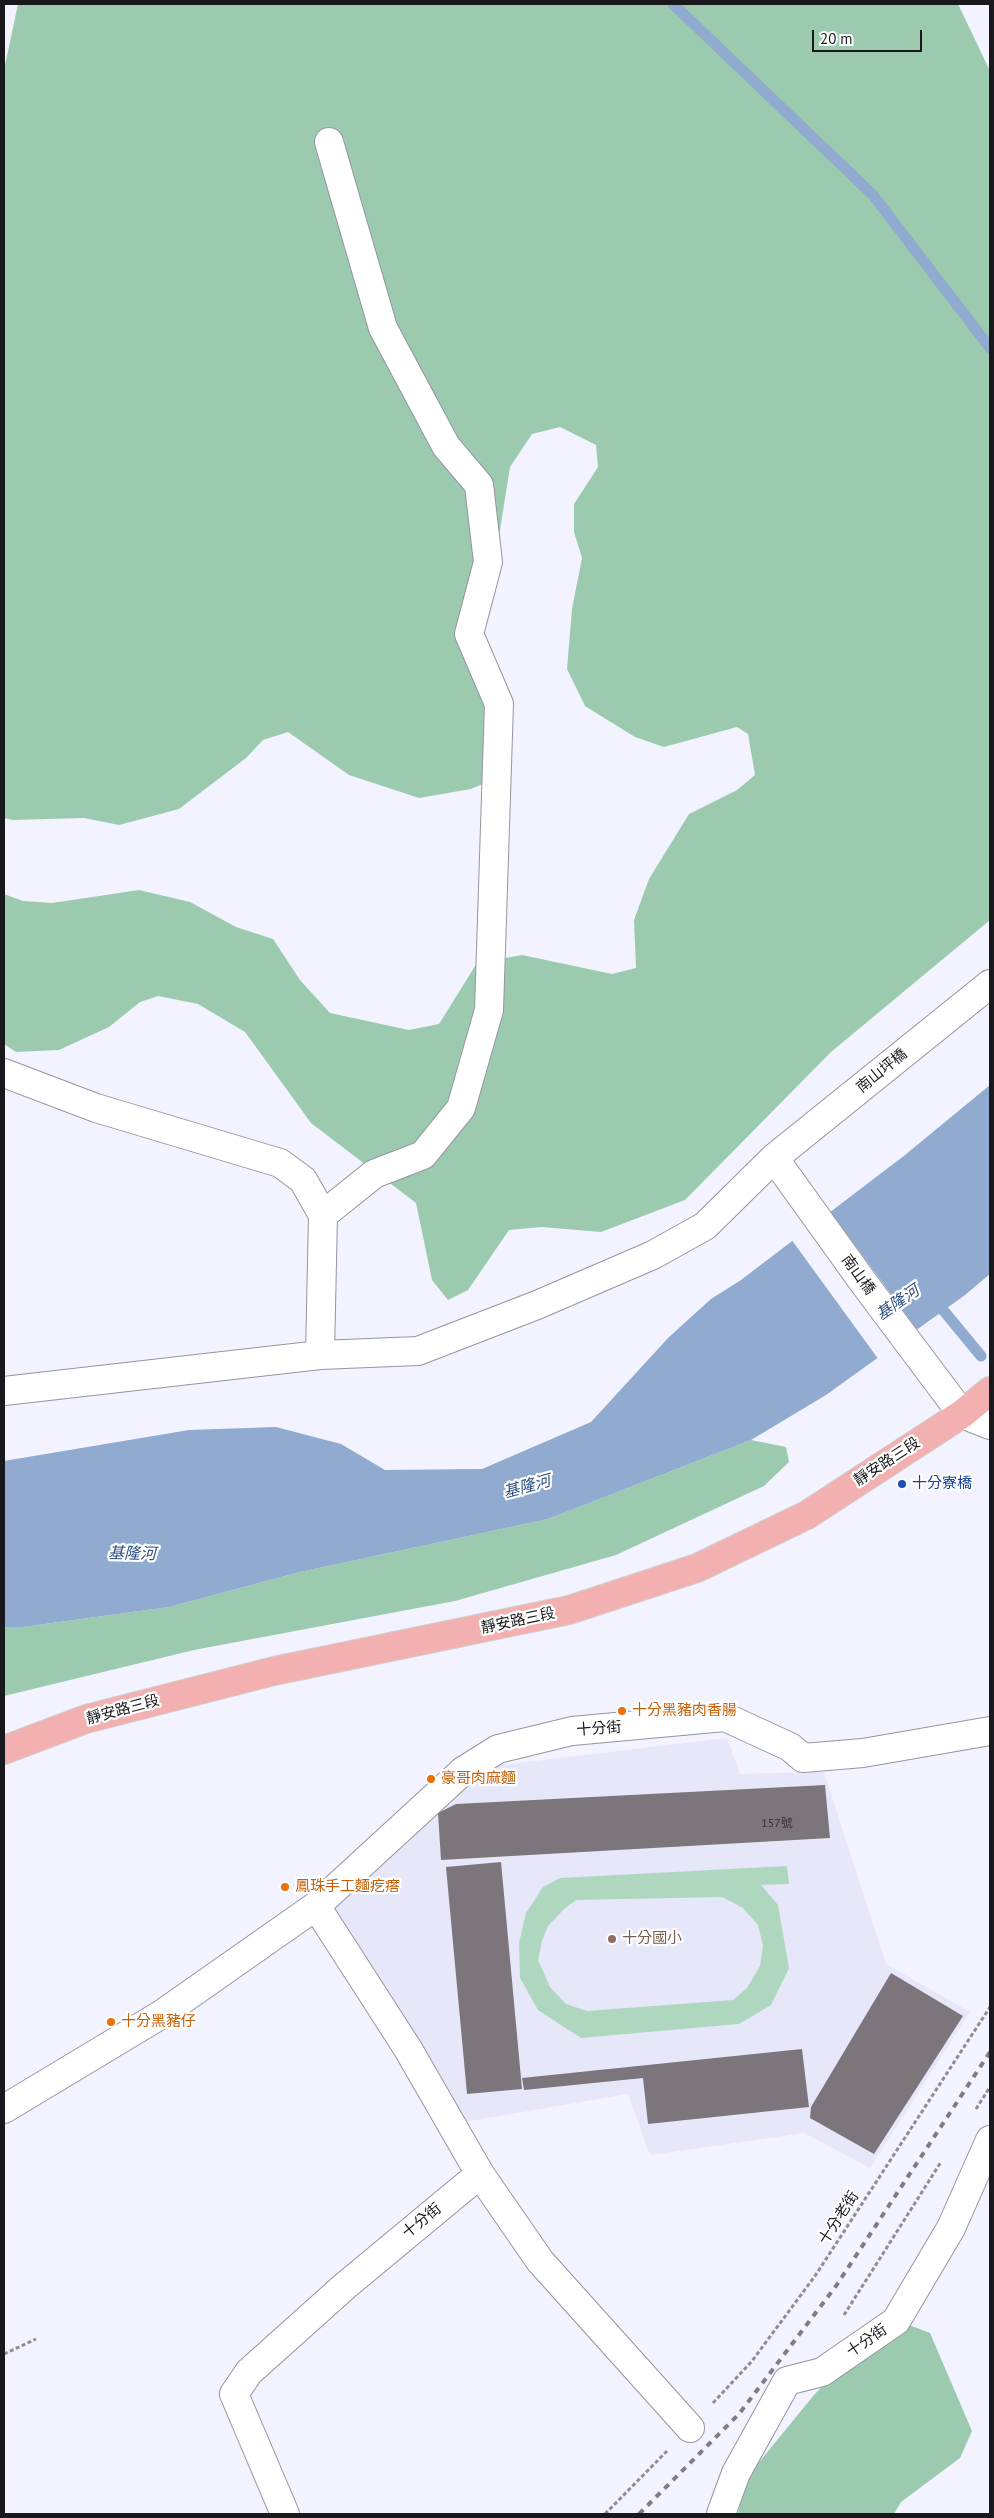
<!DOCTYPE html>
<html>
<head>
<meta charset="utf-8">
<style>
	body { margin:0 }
	#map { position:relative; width:994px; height:2518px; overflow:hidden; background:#f2f3fe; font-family:"PT Sans",sans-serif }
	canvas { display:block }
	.frame { position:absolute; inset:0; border:5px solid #19191d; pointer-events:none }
	.scale { position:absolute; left:812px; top:30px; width:110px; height:22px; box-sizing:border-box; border:2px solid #19191d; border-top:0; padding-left:6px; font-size:15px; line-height:18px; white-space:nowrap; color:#19191d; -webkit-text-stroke:4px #fff; paint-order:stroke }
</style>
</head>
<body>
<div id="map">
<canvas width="994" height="2518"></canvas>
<div class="frame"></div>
<div class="scale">20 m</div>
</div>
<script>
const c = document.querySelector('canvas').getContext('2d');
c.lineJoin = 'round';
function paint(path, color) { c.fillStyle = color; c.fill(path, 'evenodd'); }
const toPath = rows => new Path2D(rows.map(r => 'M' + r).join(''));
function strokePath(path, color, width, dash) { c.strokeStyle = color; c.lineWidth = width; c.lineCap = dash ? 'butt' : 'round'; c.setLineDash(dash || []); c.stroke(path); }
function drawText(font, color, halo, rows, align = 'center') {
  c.font = font + ' "PT Sans","Noto Sans TC",sans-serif'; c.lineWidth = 4.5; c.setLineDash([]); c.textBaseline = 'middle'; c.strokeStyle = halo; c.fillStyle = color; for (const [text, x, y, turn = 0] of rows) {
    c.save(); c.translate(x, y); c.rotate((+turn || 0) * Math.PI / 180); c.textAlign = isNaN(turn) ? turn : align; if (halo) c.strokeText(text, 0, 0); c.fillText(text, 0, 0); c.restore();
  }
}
const built = toPath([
	[727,1738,740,1774,824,1772,886,1964,970,2012,870,2168,804,2133,650,2155,628,2094,458,2123,330,1914,434,1805,501,1765]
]);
const green = toPath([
	[787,1866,789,1884,761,1885,778,1905,789,1968,771,2005,739,2024,581,2038,538,2010,520,1978,519,1943,526,1913,543,1887,560,1878],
	[722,1897,743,1908,758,1925,763,1946,760,1966,747,1988,733,2000,587,2011,566,2004,550,1987,538,1960,542,1941,548,1926,564,1909,576,1900]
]);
const forest = toPath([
	[18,4,958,4,990,71,990,920,831,1052,685,1200,601,1232,542,1227,509,1230,468,1290,448,1300,432,1280,416,1203,311,1123,245,1032,198,1004,158,996,140,1002,109,1027,59,1050,16,1052,4,1044,4,894,23,901,52,903,139,890,190,902,236,927,273,939,300,980,330,1013,409,1030,439,1024,477,963,522,955,612,974,636,968,634,920,649,879,689,814,737,790,755,775,748,734,737,727,664,747,635,737,585,706,567,669,572,609,582,558,574,532,574,504,598,467,596,445,560,427,532,434,510,467,494,568,468,647,491,708,485,783,471,789,419,798,349,775,288,732,263,740,246,758,179,809,119,825,84,818,13,820,4,818,4,70],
	[751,1440,786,1447,789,1462,764,1486,616,1555,455,1601,194,1650,4,1696,4,1627,23,1627,169,1607,300,1572,548,1519],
	[888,2317,930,2333,972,2431,960,2458,901,2502,894,2514,738,2514,743,2491,755,2467,814,2395]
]);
const water = toPath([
	[990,1085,990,1274,965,1295,826,1395,751,1440,548,1519,300,1572,169,1607,23,1627,4,1627,4,1461,189,1430,276,1427,341,1444,385,1470,482,1469,591,1422,669,1337,711,1299,741,1280,905,1155]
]);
const pier = toPath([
	[829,1210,919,1332,879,1360,791,1239]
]);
const stream = toPath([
	[673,4,873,195,990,348],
	[934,1299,981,1356]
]);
const building = toPath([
	[825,1785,830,1838,441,1860,438,1813,456,1804],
	[501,1862,522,2089,467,2094,446,1867],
	[891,1973,963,2016,874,2154,810,2118,811,2107],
	[802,2049,809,2107,648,2124,643,2078,524,2090,522,2078]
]);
const path = toPath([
	[976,2109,990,2087],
	[844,2315,941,2162],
	[4,2354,36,2339],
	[713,2403,752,2361,815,2276,990,2007],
	[605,2514,667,2451]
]);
const minor = toPath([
	[4,1073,96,1108,280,1163,303,1180,323,1215,320,1355,418,1351,537,1305,653,1255,705,1226,774,1158,990,984],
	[774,1158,866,1286,962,1414,990,1425],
	[323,1215,374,1174,423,1155,461,1108,489,1010,499,704,469,634,488,562,479,485,446,446,383,328,329,142],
	[4,1391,320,1355],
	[4,2109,162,2014,316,1906,463,1771,498,1749,572,1731,725,1717,790,1747,803,1758,863,1753,990,1731],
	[480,2174,540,2261,690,2428],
	[285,2514,234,2394,249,2372,345,2286,480,2174,408,2049,316,1906],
	[721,2514,736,2473,787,2381,822,2372,896,2321,951,2228,990,2140]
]);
const major = toPath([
	[4,1750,86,1719,274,1671,569,1610,697,1568,807,1515,962,1414,990,1391]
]);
const rail = toPath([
	[639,2514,739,2414,836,2286,990,2052]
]);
const markers = [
	[902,1484,5,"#1a4fb4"],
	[622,1711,5,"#e8710a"],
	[431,1779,5,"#e8710a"],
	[285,1887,5,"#e8710a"],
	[612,1939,5,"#8d6e63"],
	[111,2022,5,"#e8710a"]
];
const numberNames = [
	["157號",777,1824]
];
const streetNames = [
	["南山坪橋",882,1071,-39],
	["南山橋",858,1275,54],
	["靜安路三段",887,1462,-33],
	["靜安路三段",518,1621,-12],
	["靜安路三段",123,1710,-15],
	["十分街",599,1729,-4],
	["十分老街",839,2218,-57],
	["十分街",422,2221,-39],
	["十分街",867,2341,-34]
];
const transitNames = [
	["十分寮橋",912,1484]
];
const foodNames = [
	["十分黑豬肉香腸",632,1711],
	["豪哥肉麻麵",441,1779],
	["鳳珠手工麵疙瘩",295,1887],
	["十分黑豬仔",121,2022]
];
const educationNames = [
	["十分國小",622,1939]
];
const waterNames = [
	["基隆河",898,1303,-35],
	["基隆河",527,1487,-15],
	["基隆河",132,1554,1]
];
paint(built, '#e6e8fa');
paint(green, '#afd7bf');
paint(forest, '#9ccaaf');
paint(water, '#90aad0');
paint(pier, '#f2f3fe');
strokePath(stream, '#90aad0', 11);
paint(building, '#7c757c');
strokePath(minor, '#94959f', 30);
strokePath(major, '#d1d1d2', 30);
strokePath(path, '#8d8e95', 3, [4, 2.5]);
strokePath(minor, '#fff', 28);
strokePath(major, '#f2b1b0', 28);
strokePath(rail, '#7d7e85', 4, [6, 6]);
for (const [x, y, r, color] of markers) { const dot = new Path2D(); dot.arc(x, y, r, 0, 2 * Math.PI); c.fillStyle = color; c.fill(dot); strokePath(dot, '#fff', 2); }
drawText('12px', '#323035', null, numberNames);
drawText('15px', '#19191d', '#fff', streetNames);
drawText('15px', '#164399', '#fff', transitNames, 'left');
drawText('15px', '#c56008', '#fff', foodNames, 'left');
drawText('15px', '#785e54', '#fff', educationNames, 'left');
drawText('italic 16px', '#2c4e80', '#fff', waterNames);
</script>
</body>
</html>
